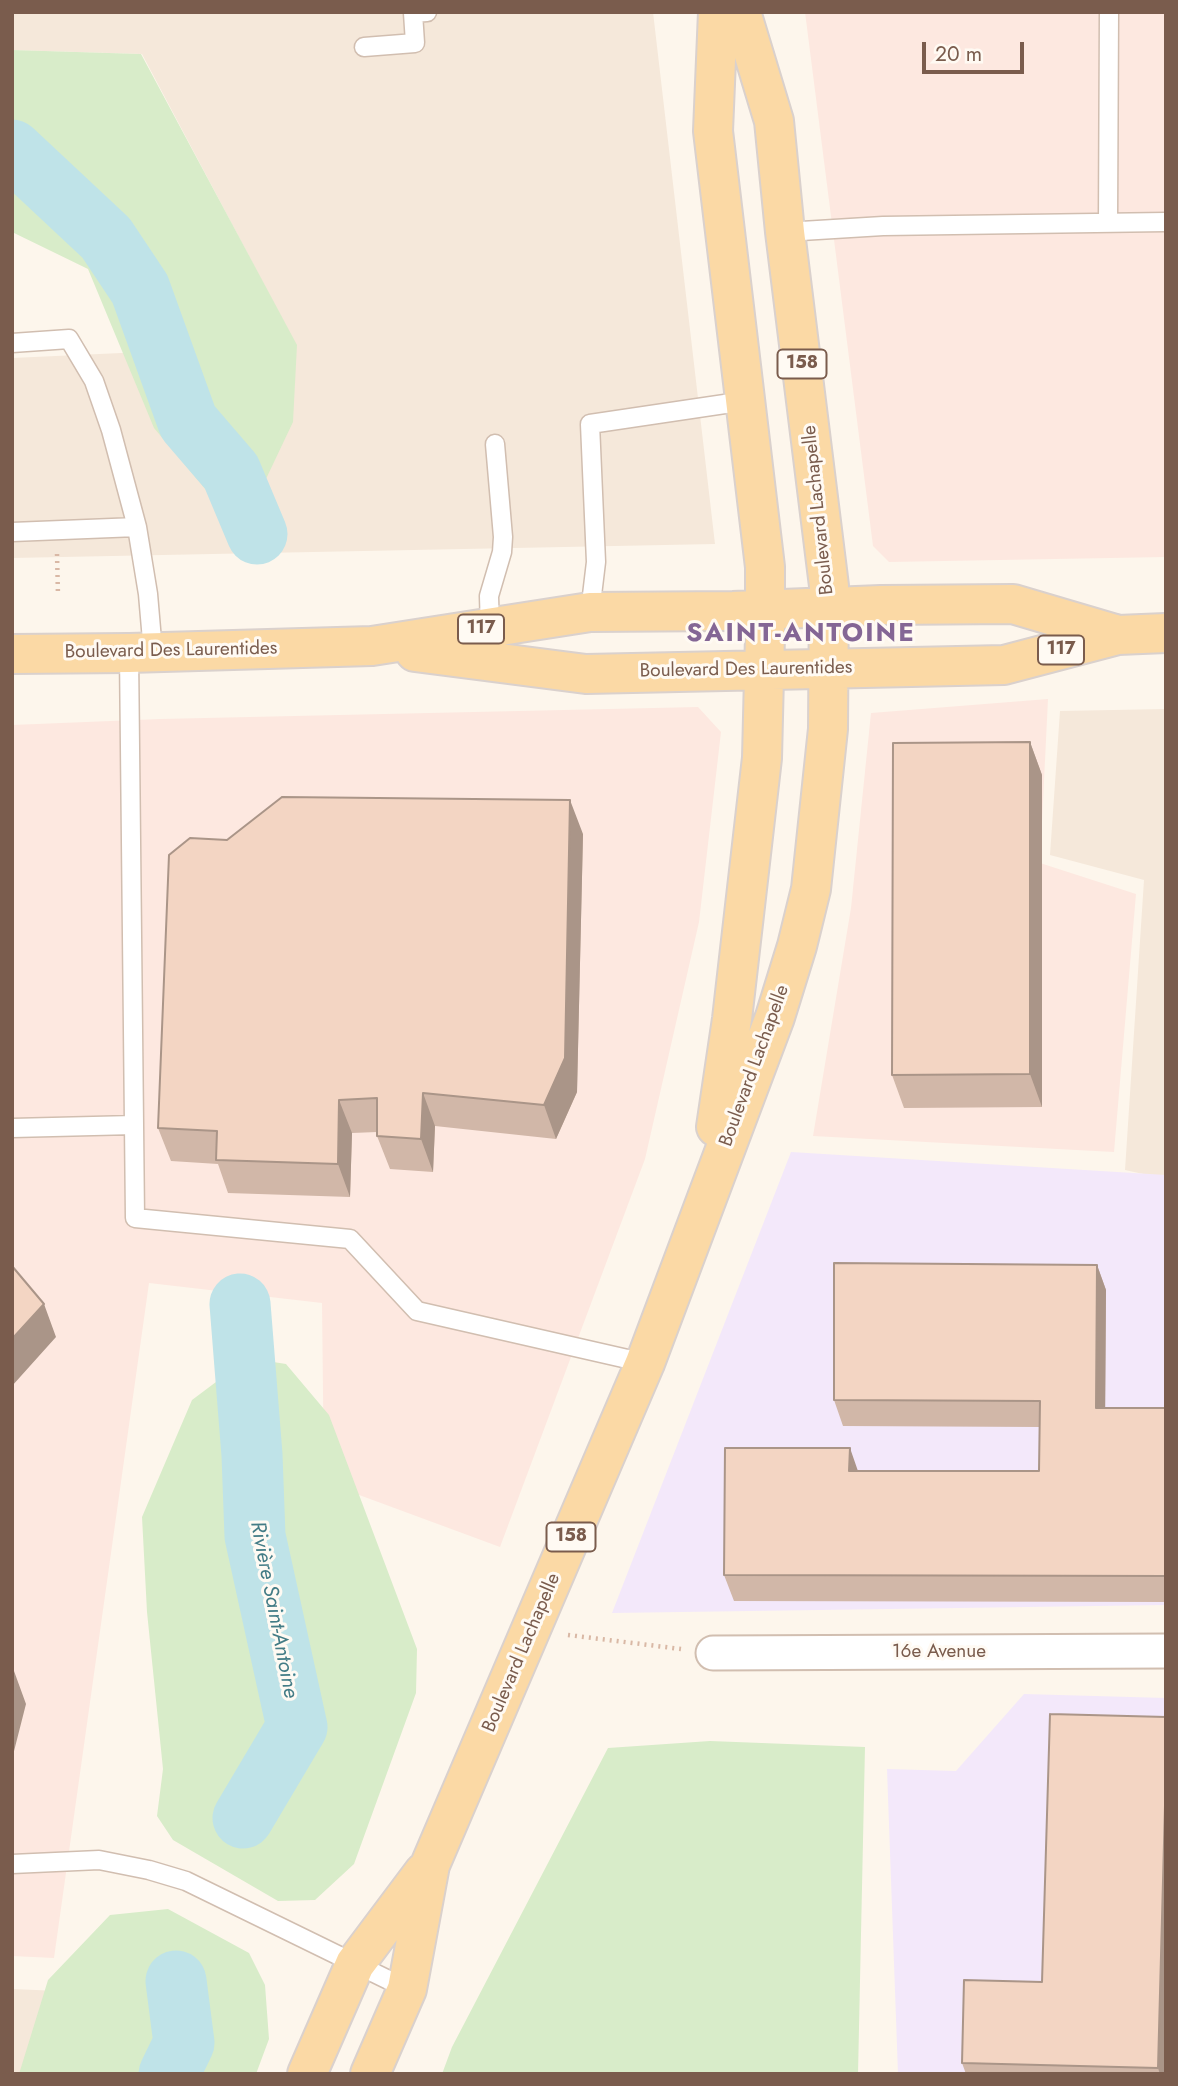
<!DOCTYPE html>
<html>
<head>
<meta charset="utf-8">
<style>
	body { margin:0 }
	#map { position:relative; width:1178px; height:2086px; overflow:hidden; background:#fdf6ec; font-family:Jost,sans-serif }
	canvas { display:block }
	.frame { position:absolute; inset:0; border:14px solid #7a5c4d; pointer-events:none }
	.scale { position:absolute; left:922px; top:42px; width:102px; height:32px; box-sizing:border-box; border:4px solid #7a5c4d; border-top:0; padding-left:9px; font-size:21px; line-height:24px; white-space:nowrap; color:#7a5c4d; -webkit-text-stroke:5px #fffaf3; paint-order:stroke }
</style>
</head>
<body>
<div id="map">
<canvas width="1178" height="2086"></canvas>
<div class="frame"></div>
<div class="scale">20 m</div>
</div>
<script>
const c = document.querySelector('canvas').getContext('2d');
c.lineJoin = 'round';
function paint(path, color) { c.fillStyle = color; c.fill(path, 'evenodd'); }
const toPath = rows => new Path2D(rows.map(r => 'M' + r).join(''));
function strokePath(path, color, width, dash) { c.strokeStyle = color; c.lineWidth = width; c.lineCap = dash ? 'butt' : 'round'; c.setLineDash(dash || []); c.stroke(path); }
function drawText(font, color, halo, rows, align = 'center') {
  c.font = font + ' Jost,sans-serif'; c.lineWidth = 6; c.setLineDash([]); c.textBaseline = 'middle'; c.strokeStyle = halo; c.fillStyle = color; for (const [text, x, y, turn = 0] of rows) {
    c.save(); c.translate(x, y); c.rotate((+turn || 0) * Math.PI / 180); c.textAlign = isNaN(turn) ? turn : align; if (halo) c.strokeText(text, 0, 0); c.fillText(text, 0, 0); c.restore();
  }
}
const residential = toPath([
	[12,12,653,12,715,544,12,558,12,358,296,345,142,54,12,50],
	[1166,709,1166,1179,1125,1170,1144,880,1050,855,1060,711],
	[12,1989,59,1991,24,2074,12,2074]
]);
const commercial = toPath([
	[805,12,1166,12,1166,557,889,562,873,546],
	[1048,699,1040,863,1136,894,1114,1152,813,1136,851,908,871,713],
	[698,707,721,732,699,922,645,1159,500,1547,324,1482,322,1303,149,1283,54,1958,12,1956,12,725,160,719]
]);
const education = toPath([
	[791,1152,1166,1175,1166,1605,612,1613],
	[1024,1694,1166,1698,1166,2074,898,2074,887,1769,956,1771]
]);
const green = toPath([
	[12,50,141,54,297,345,293,422,256,500,223,510,154,428,88,269,12,232],
	[248,1358,286,1364,329,1415,417,1649,416,1693,354,1864,315,1900,278,1901,173,1840,157,1816,163,1769,147,1612,142,1517,192,1400],
	[710,1741,865,1747,858,2074,442,2074,452,2047,608,1748],
	[168,1909,249,1953,265,1985,269,2039,256,2074,19,2074,48,1980,110,1915]
]);
const river = toPath([
	[12,150,106,238,140,289,188,422,231,472,257,534],
	[240,1304,252,1455,255,1536,297,1727,243,1818],
	[169,2074,184,2043,176,1981]
]);
const path = toPath([
	[57,554,58,596],
	[568,1635,681,1649]
]);
const lane = toPath([
	[364,47,415,43,413,13,427,12],
	[1108,223,1109,12],
	[785,232,883,226,1166,222],
	[12,343,69,339,94,381,111,430,137,527,148,594,153,652],
	[12,532,137,527],
	[590,612,596,562,590,424,745,401],
	[490,630,489,596,502,552,503,537,495,444],
	[129,653,135,1218,350,1239,417,1311,645,1363],
	[12,1128,134,1125],
	[12,1864,99,1860,149,1870,186,1881,407,1989]
]);
const street = toPath([
	[713,1653,1166,1651]
]);
const primary = toPath([
	[415,652,586,674,1004,665,1118,635,1166,633],
	[12,654,129,653,372,646,590,612,733,611,881,605,1013,604,1118,635],
	[716,1127,732,1019,762,758,765,635,765,567,713,131,718,12],
	[307,2074,355,1964,424,1872],
	[370,2074,407,1989,430,1865,645,1363,775,1017,797,946,811,889,828,729,829,586,785,232,774,121,741,12]
]);
const wall = toPath([
	[1030,742,1042,775,1042,1107,904,1108,892,1075],
	[583,834,577,1092,556,1139,435,1126,433,1172,390,1169,377,1136,377,1132,352,1133,350,1197,228,1193,218,1164,171,1161,158,1128,227,840],
	[1097,1265,1106,1290,1105,1408,1166,1408,1166,1602,734,1601,724,1575,858,1471,1039,1471,1039,1427,843,1426,834,1400],
	[1042,1982,1166,2074,966,2074,962,2063]
]);
const shadedWall = toPath([
	[1030,742,1042,775,1042,1107,1030,1074],
	[570,800,583,834,577,1092,556,1139,544,1105],
	[423,1093,435,1126,433,1172,421,1139],
	[339,1100,352,1133,350,1197,338,1164],
	[1097,1265,1106,1290,1105,1434,1096,1408],
	[44,1304,56,1337,12,1386,12,1339],
	[850,1448,859,1474,849,1471],
	[14,1671,26,1704,12,1759,12,1679],
	[1166,1768,1166,2074,1160,2074,1158,2068]
]);
const building = toPath([
	[1030,742,1030,1074,892,1075,893,743,1030,742],
	[282,797,570,800,565,1058,544,1105,423,1093,421,1139,377,1136,377,1098,339,1100,338,1164,216,1160,217,1131,158,1128,169,855,190,838,227,840,282,797],
	[834,1263,1097,1265,1096,1408,1166,1408,1166,1576,724,1575,725,1448,850,1448,849,1471,1039,1471,1040,1401,834,1400,834,1263],
	[12,1266,44,1304,12,1339,12,1266],
	[1050,1714,1166,1717,1166,1768,1158,2068,962,2063,964,1980,1042,1982,1050,1714]
]);
const shields = [
	[802,364,49],
	[481,629,46],
	[1061,650,46],
	[571,1537,49]
];
const shieldNames = [
	["158",802,364],
	["117",481,629],
	["117",1061,650],
	["158",571,1537]
];
const streetNames = [
	["Boulevard Lachapelle",819,510,-96],
	["Boulevard Des Laurentides",171,651,-1],
	["Boulevard Des Laurentides",746,670,-1],
	["Boulevard Lachapelle",755,1066,-70],
	["16e Avenue",939,1652],
	["Boulevard Lachapelle",522,1653,-67]
];
const waterNames = [
	["Rivière Saint-Antoine",273,1610,79]
];
const districtNames = [
	["SAINT-ANTOINE",801,635]
];
paint(residential, '#f5e8da');
paint(commercial, '#fde8e0');
paint(education, '#f3e8fa');
paint(green, '#d8ecc9');
strokePath(river, '#bfe3e8', 61);
strokePath(lane, '#d1beb0', 21);
strokePath(street, '#d1beb0', 37);
strokePath(primary, '#dad1cd', 42);
strokePath(path, '#d9b8a5', 4.5, [2, 5]);
strokePath(lane, '#fff', 18);
strokePath(street, '#fff', 33);
strokePath(primary, '#fbd9a5', 38);
paint(wall, '#d1b7a8');
paint(shadedWall, '#aa9588');
paint(building, '#f3d5c3');
strokePath(building, '#aa9588', 2);
for (const [x, y, w] of shields) { const box = new Path2D(); box.roundRect(x - w / 2, y - 14.5, w, 29, 5); c.fillStyle = '#fffaf3'; c.fill(box); strokePath(box, '#7a5c4d', 2); }
drawText('bold 18px', '#7a5c4d', null, shieldNames);
drawText('19px', '#7a5c4d', '#fffaf3', streetNames);
drawText('italic 21px', '#437c86', '#fffaf3', waterNames);
c.letterSpacing = '2px';
drawText('bold 26px', '#846695', '#fffaf3', districtNames);
c.letterSpacing = '0px';
</script>
</body>
</html>
